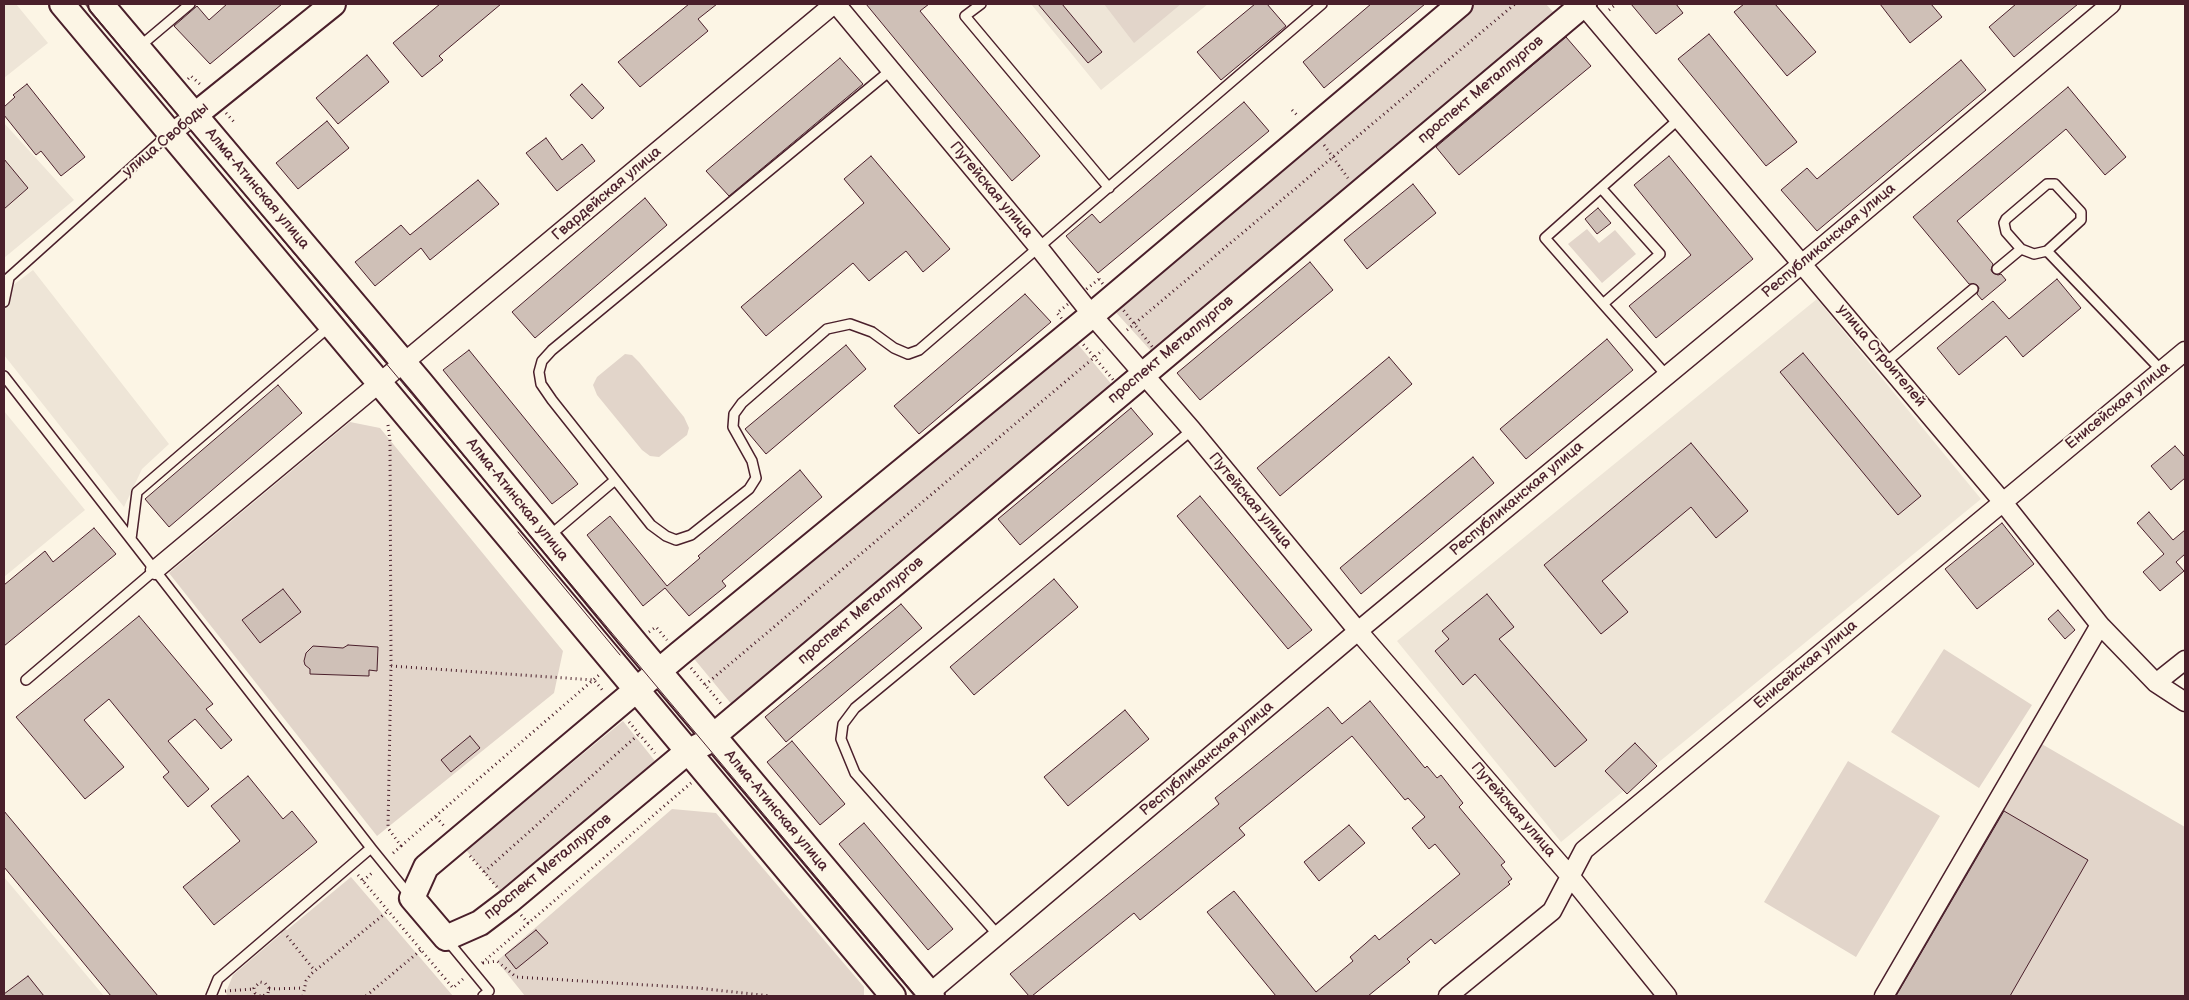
<!DOCTYPE html>
<html>
<head>
<meta charset="utf-8">
<style>
	body { margin:0 }
	#map { position:relative; width:2189px; height:1000px; overflow:hidden; background:#fcf5e5; font-family:"Balsamiq Sans",sans-serif }
	canvas { display:block }
	.frame { position:absolute; inset:0; border:5px solid #4a1f2b; pointer-events:none }
</style>
</head>
<body>
<div id="map">
<canvas width="2189" height="1000"></canvas>
<div class="frame"></div>
</div>
<script>
const c = document.querySelector('canvas').getContext('2d');
c.lineJoin = 'round';
function paint(path, color) { c.fillStyle = color; c.fill(path, 'evenodd'); }
const toPath = rows => new Path2D(rows.map(r => 'M' + r).join(''));
function strokePath(path, color, width, dash) { c.strokeStyle = color; c.lineWidth = width; c.lineCap = dash ? 'butt' : 'round'; c.setLineDash(dash || []); c.stroke(path); }
function drawText(font, color, halo, rows, align = 'center') {
  c.font = font + ' "Balsamiq Sans",sans-serif'; c.lineWidth = 4; c.setLineDash([]); c.textBaseline = 'middle'; c.strokeStyle = halo; c.fillStyle = color; for (const [text, x, y, turn = 0] of rows) {
    c.save(); c.translate(x, y); c.rotate((+turn || 0) * Math.PI / 180); c.textAlign = isNaN(turn) ? turn : align; if (halo) c.strokeText(text, 0, 0); c.fillText(text, 0, 0); c.restore();
  }
}
const built = toPath([
	[4,4,16,4,48,43,4,78],
	[1031,4,1208,4,1101,90],
	[4,123,74,200,4,258],
	[33,270,169,444,142,469,124,507,4,355,4,292],
	[1817,299,1981,499,1561,842,1397,641],
	[4,411,85,510,4,577],
	[4,877,104,996,4,996]
]);
const green = toPath([
	[1104,4,1181,4,1134,43],
	[1474,4,1546,4,1554,13,1151,351,1111,307],
	[1587,229,1599,243,1615,230,1636,254,1602,283,1568,244],
	[1070,335,1113,386,733,706,691,655],
	[625,354,632,355,639,362,684,417,689,428,687,435,659,457,650,456,642,450,597,395,593,385,597,377],
	[350,422,380,428,563,651,554,693,377,836,169,573],
	[1944,649,2032,705,1979,788,1891,732],
	[623,721,655,761,500,891,466,850],
	[2040,743,2185,827,2185,996,1895,996],
	[1848,761,1940,816,1856,957,1764,902],
	[672,809,716,813,864,987,864,996,525,996,497,961],
	[351,877,453,996,227,996,226,992,233,975,281,934,280,926,287,930]
]);
const building = toPath([
	[227,4,282,4,210,64,174,26,197,6,209,20,227,4],
	[440,4,501,4,439,56,443,60,422,77,393,43,440,4],
	[689,4,717,4,698,19,708,31,640,87,618,62,689,4],
	[866,4,929,4,920,11,1040,156,1012,181,866,4],
	[1038,4,1062,4,1102,52,1088,63,1038,4],
	[1255,4,1267,4,1286,26,1221,80,1197,52,1255,4],
	[1371,4,1425,4,1324,88,1303,62,1371,4],
	[1631,4,1676,4,1683,13,1656,34,1631,4],
	[1744,4,1775,4,1816,52,1787,76,1734,12,1744,4],
	[1880,4,1931,4,1942,17,1910,43,1880,4],
	[2016,4,2078,4,2014,57,1989,27,2016,4],
	[1709,34,1797,142,1766,166,1678,59,1709,34],
	[1566,37,1591,66,1459,175,1436,147,1566,37],
	[367,55,389,82,338,124,316,98,367,55],
	[840,58,863,84,729,196,706,171,840,58],
	[1961,60,1986,90,1817,231,1781,190,1807,168,1817,179,1961,60],
	[27,84,85,157,61,176,41,151,36,155,4,115,4,107,15,97,13,95,27,84],
	[582,84,604,108,592,119,570,95,582,84],
	[2068,87,2126,157,2105,175,2066,129,1957,221,1993,264,1991,270,1993,273,1998,275,2001,274,2006,280,1982,300,1977,294,1979,288,1977,285,1969,284,1913,217,2068,87],
	[1244,102,1269,131,1098,273,1066,236,1092,214,1100,223,1244,102],
	[327,121,349,148,298,189,276,163,327,121],
	[546,138,562,160,582,144,595,161,557,191,526,153,546,138],
	[871,156,950,249,923,272,906,251,869,281,853,263,766,336,741,307,864,203,844,179,871,156],
	[1669,156,1753,259,1656,338,1629,306,1691,255,1634,185,1669,156],
	[4,159,28,188,4,209,4,159],
	[478,180,499,204,430,260,421,248,375,286,355,262,401,225,410,235,478,180],
	[1413,184,1436,213,1367,269,1344,240,1413,184],
	[645,198,667,225,535,338,512,312,645,198],
	[1598,208,1611,223,1597,234,1585,219,1598,208],
	[1310,262,1333,290,1200,400,1177,373,1310,262],
	[2057,279,2081,308,2023,357,2006,336,1959,375,1937,348,1993,301,2009,319,2057,279],
	[1025,294,1051,322,919,434,894,406,1025,294],
	[1607,339,1633,370,1526,459,1500,429,1607,339],
	[846,345,866,369,766,454,745,429,846,345],
	[469,350,578,484,552,504,443,370,469,350],
	[1803,353,1921,496,1898,515,1780,372,1803,353],
	[1389,357,1412,384,1280,496,1257,468,1389,357],
	[278,385,302,413,169,527,145,499,278,385],
	[1131,408,1153,434,1020,545,998,519,1131,408],
	[1691,443,1748,511,1716,538,1691,507,1602,581,1628,612,1601,634,1544,565,1691,443],
	[2175,446,2185,457,2185,478,2171,490,2151,466,2175,446],
	[1473,457,1494,483,1361,594,1340,568,1473,457],
	[800,470,822,497,722,581,726,586,689,616,665,588,643,606,587,535,610,516,667,586,700,558,698,556,800,470],
	[1200,496,1312,630,1288,649,1177,516,1200,496],
	[2149,512,2173,540,2185,530,2185,554,2176,562,2184,571,2160,591,2143,572,2164,554,2137,523,2149,512],
	[2002,523,2034,564,1977,609,1945,569,2002,523],
	[94,528,116,554,4,646,4,585,45,551,53,562,94,528],
	[1054,579,1078,607,974,695,950,667,1054,579],
	[283,589,301,612,260,643,242,620,283,589],
	[1487,594,1514,627,1499,639,1587,740,1555,767,1475,674,1463,685,1435,651,1449,639,1442,631,1487,594],
	[901,604,922,628,786,742,765,717,901,604],
	[2058,610,2075,630,2065,639,2048,619,2058,610],
	[139,616,213,704,206,709,232,740,221,749,195,719,168,741,209,789,188,807,163,777,169,772,109,699,84,720,124,767,85,799,16,717,139,616],
	[348,645,378,647,377,671,369,670,369,676,310,674,310,669,305,665,304,661,306,653,313,646,343,648,348,645],
	[1370,701,1425,768,1427,766,1437,778,1441,775,1463,803,1459,807,1505,862,1501,865,1512,879,1508,882,1510,884,1435,944,1431,939,1407,959,1410,962,1368,996,1276,996,1207,912,1234,891,1316,992,1353,961,1350,957,1365,944,1375,935,1379,940,1460,874,1435,844,1429,849,1412,828,1425,817,1408,798,1405,800,1352,736,1239,828,1245,835,1140,920,1134,913,1032,996,1029,996,1010,974,1219,804,1215,798,1328,707,1342,724,1370,701],
	[1125,710,1149,739,1068,806,1044,777,1125,710],
	[470,736,480,748,451,772,441,760,470,736],
	[792,741,845,804,820,825,767,762,792,741],
	[1635,743,1657,766,1627,794,1605,771,1635,743],
	[248,776,283,819,292,811,317,842,214,925,183,887,240,841,211,806,248,776],
	[4,811,158,996,111,996,4,867,4,811],
	[2004,811,2088,860,2010,996,1896,996,2004,811],
	[864,823,953,929,928,950,839,844,864,823],
	[1349,825,1365,843,1319,881,1304,862,1349,825],
	[536,930,548,943,516,969,505,955,536,930],
	[28,976,44,996,4,996,4,994,28,976]
]);
const path = toPath([
	[1609,10,1616,4],
	[188,79,191,76,202,86],
	[1292,110,1298,116],
	[226,113,235,123],
	[1324,145,1348,178],
	[1099,279,1168,367,1131,401,1057,313,1099,279],
	[1127,330,1515,4],
	[388,425,390,441,391,666,388,828,401,846,391,855],
	[649,632,656,627,667,640],
	[391,666,594,680,604,692],
	[691,668,722,705],
	[705,685,1103,350],
	[629,722,655,753],
	[436,817,445,827],
	[401,846,599,675],
	[470,856,497,887],
	[484,872,639,734],
	[358,875,453,988,463,979],
	[363,881,374,871],
	[521,915,529,924],
	[287,936,315,971],
	[482,963,691,783],
	[483,963,497,961,516,977,697,988,771,996],
	[269,989,304,988],
	[225,991,254,989],
	[260,996,255,993,254,988,260,982,265,983,269,988,268,993,263,996],
	[303,996,306,981,311,974,388,911],
	[366,996,421,950]
]);
const lane = toPath([
	[981,4,965,16,1109,188],
	[139,47,190,4],
	[891,70,552,350,542,361,539,372,541,384,552,400,651,525,666,536,676,540,691,535,749,489,756,478,752,461,733,427,734,414,742,403,827,329,850,324,872,332,894,348,908,354,919,350,1322,4],
	[1601,188,1545,238,1603,304],
	[2047,251,2161,370],
	[1997,269,2021,249,2006,232,2004,223,2006,219,2047,184,2055,184,2081,212,2081,220,2047,251,2034,254,2021,249],
	[4,282,170,133],
	[4,302,9,278],
	[1886,362,1973,289],
	[4,376,371,848],
	[1667,376,1603,304,1660,254,1601,188,1680,118],
	[548,537,615,480],
	[131,539,137,492,330,326],
	[26,680,155,570],
	[998,935,855,773,841,739,843,724,855,708,1192,430],
	[447,940,489,991,483,996],
	[211,996,218,979,371,848,410,896]
]);
const street = toPath([
	[836,4,1039,248,1092,315,1192,430,1358,631,1570,876,1667,996],
	[1582,4,2002,501,2100,625,2156,683,2185,702],
	[171,133,195,115],
	[155,570,834,4],
	[2156,683,2185,660],
	[926,996,1358,631,1803,263,2111,4],
	[1448,996,1552,911,1584,850,2185,351],
	[1884,996,2100,625]
]);
const secondary = toPath([
	[62,4,893,996],
	[101,4,421,383,636,644,932,996],
	[1460,4,1092,315,679,654,426,867,412,898,446,938,480,923,509,901,687,752,705,743,1584,4],
	[195,115,333,4]
]);
const tram = toPath([
	[85,4,916,996],
	[518,532,620,655]
]);
const streetNames = [
	["проспект Металлургов",1481,90,-40],
	["улица Свободы",166,140,-40],
	["Алма-Атинская улица",257,189,50],
	["Путейская улица",991,190,50],
	["Гвардейская улица",607,194,-40],
	["Республиканская улица",1829,241,-40],
	["проспект Металлургов",1171,350,-40],
	["улица Строителей",1881,356,50],
	["Енисейская улица",2118,406,-39],
	["Республиканская улица",1517,499,-40],
	["Алма-Атинская улица",517,500,51],
	["Путейская улица",1250,501,50],
	["проспект Металлургов",861,611,-40],
	["Енисейская улица",1806,665,-40],
	["Республиканская улица",1207,759,-40],
	["Путейская улица",1513,810,49],
	["Алма-Атинская улица",776,811,50],
	["проспект Металлургов",548,867,-39]
];
paint(built, '#eee5d7');
paint(green, '#e2d5ca');
paint(building, '#cfc0b7');
strokePath(building, '#4a1f2b', 1);
strokePath(lane, '#4a1f2b', 12);
strokePath(street, '#4a1f2b', 21);
strokePath(secondary, '#4a1f2b', 28);
strokePath(path, '#4a1f2b', 3, [1, 4]);
strokePath(lane, '#fcf5e5', 9);
strokePath(street, '#fcf5e5', 18);
strokePath(secondary, '#fcf5e5', 24);
strokePath(tram, '#4a1f2b', 1);
drawText('15px', '#4a1f2b', '#fcf5e5', streetNames);
</script>
</body>
</html>
